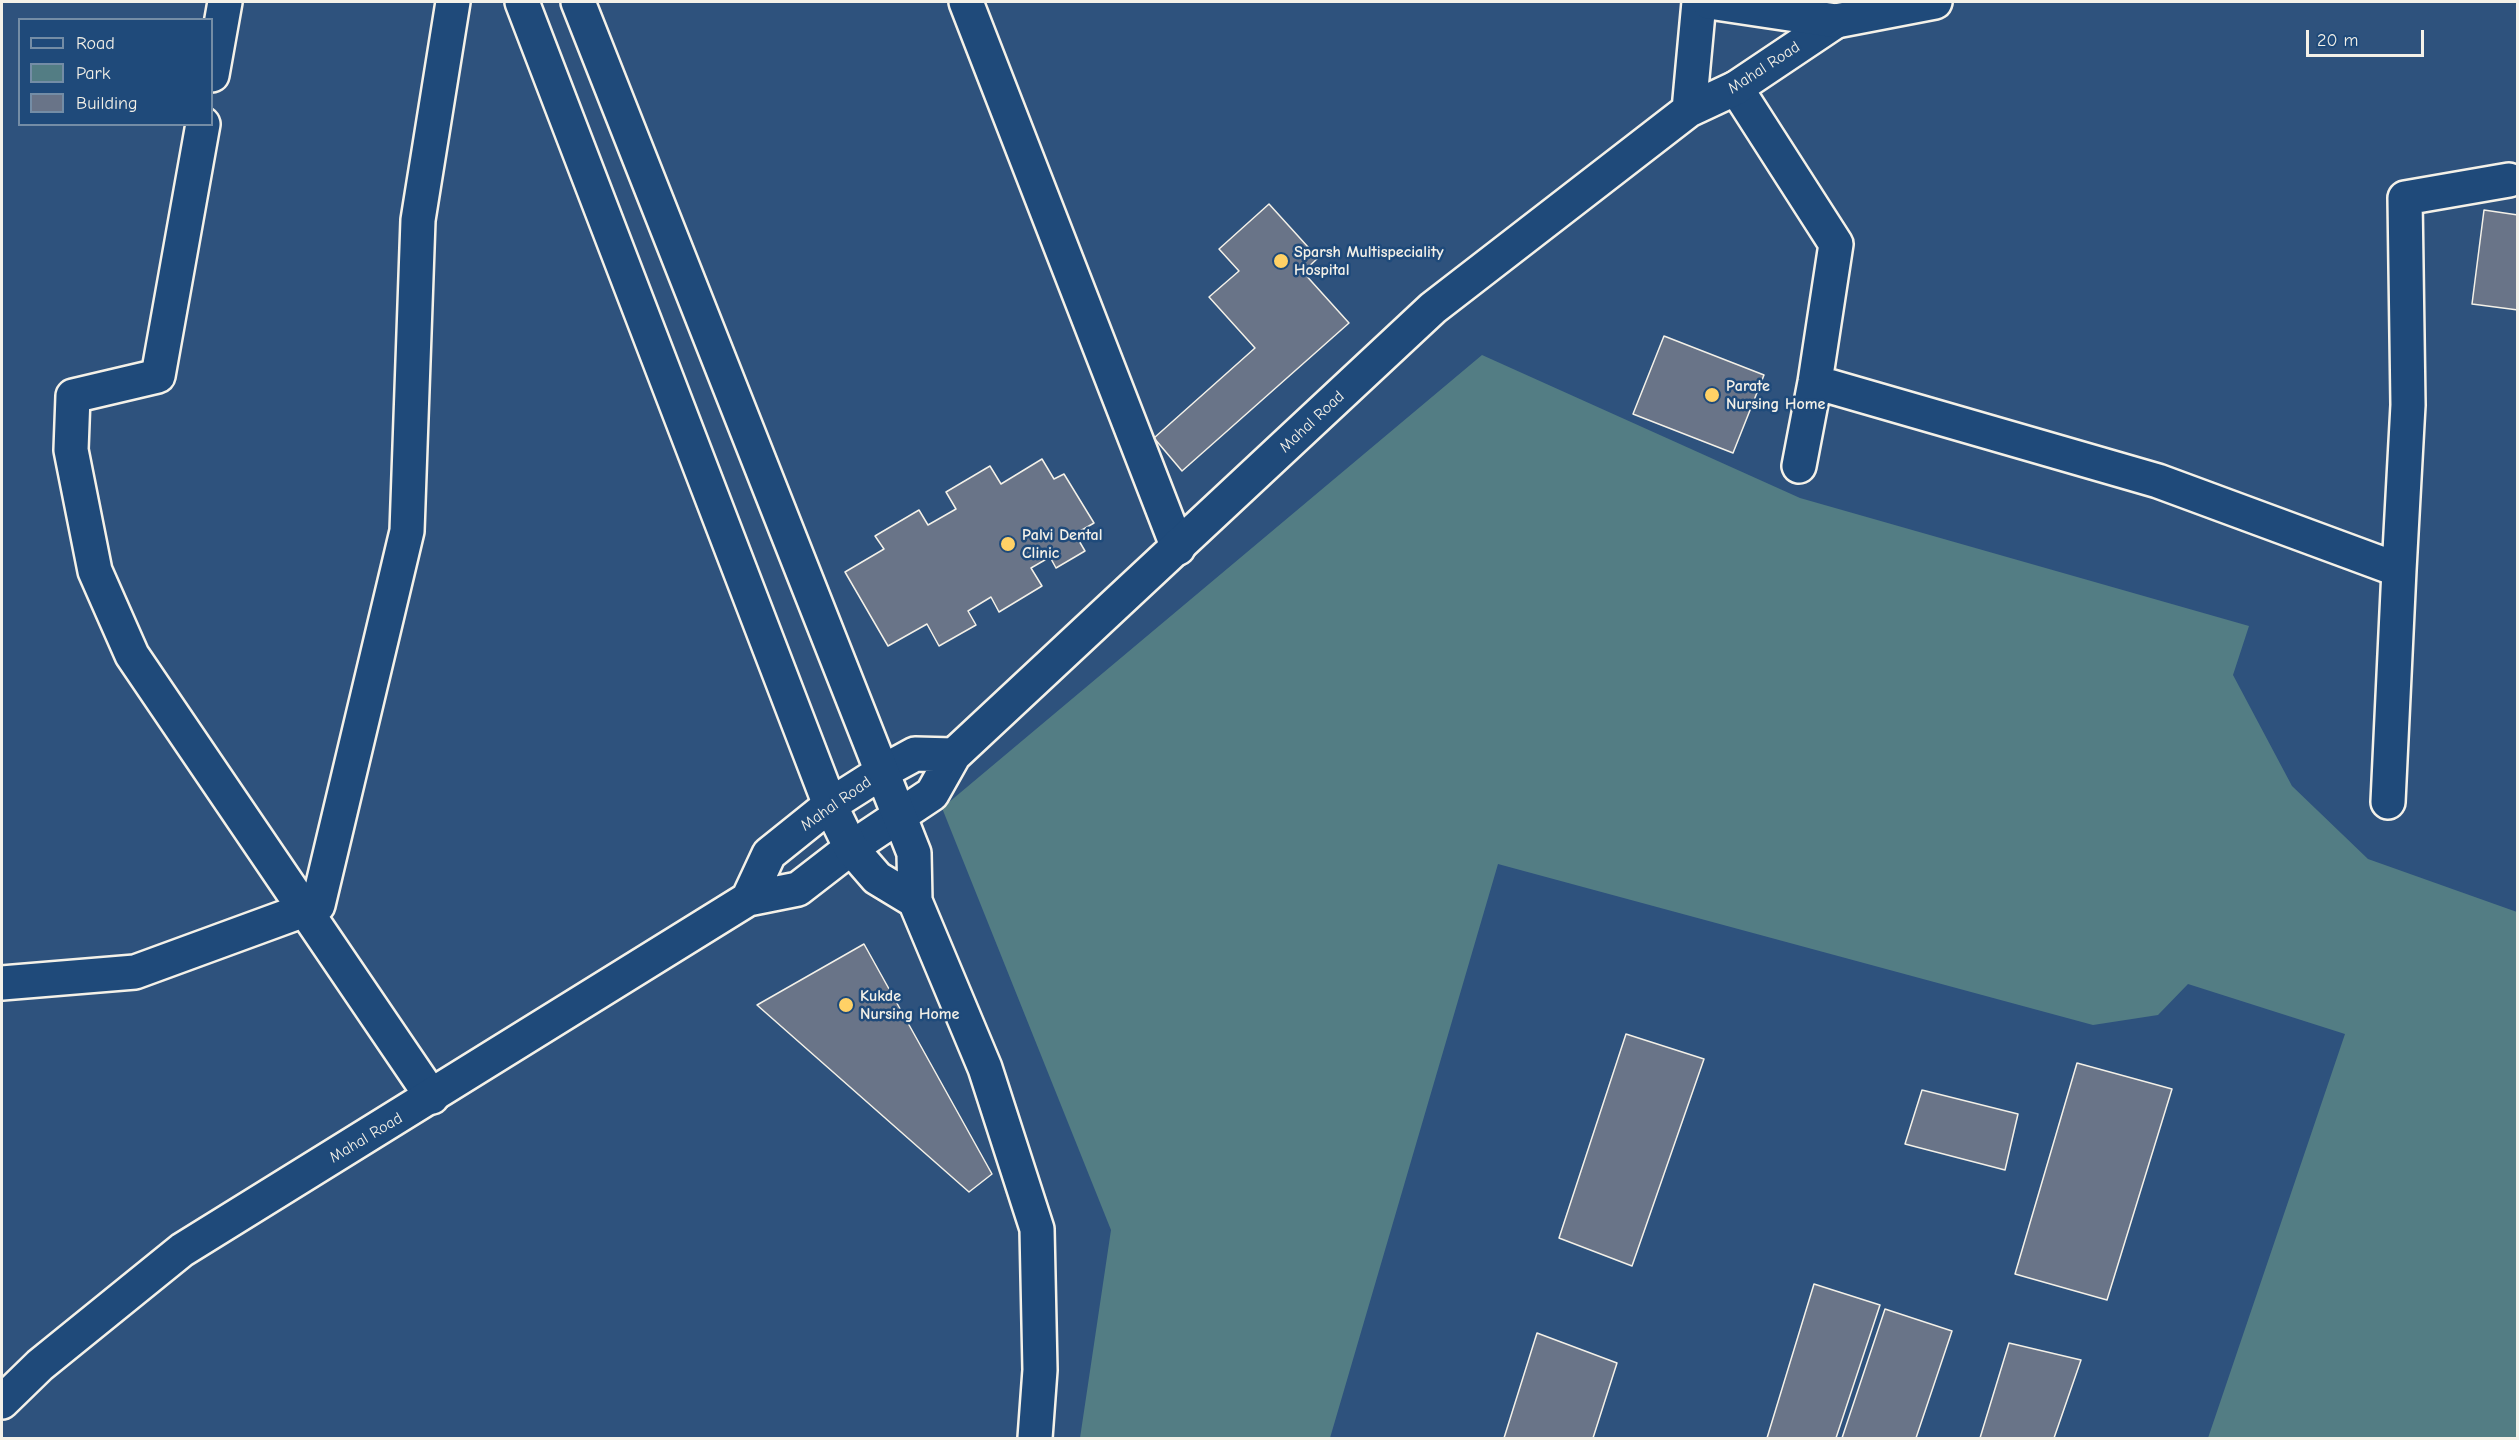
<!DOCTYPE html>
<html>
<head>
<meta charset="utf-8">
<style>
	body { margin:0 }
	#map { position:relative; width:2519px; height:1440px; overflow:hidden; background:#2e527d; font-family:"Comic Neue",sans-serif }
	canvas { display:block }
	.frame { position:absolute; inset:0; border:3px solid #f4f1e8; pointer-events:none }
	.legend { position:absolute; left:18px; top:18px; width:195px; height:108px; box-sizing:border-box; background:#1f4a7a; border:2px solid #748da6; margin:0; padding:8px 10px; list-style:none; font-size:18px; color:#f4f1e8 }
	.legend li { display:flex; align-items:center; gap:12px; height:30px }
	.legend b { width:30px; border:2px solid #748da6 }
	.scale { position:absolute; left:2306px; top:30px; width:118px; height:27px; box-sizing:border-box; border:3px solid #f4f1e8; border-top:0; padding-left:8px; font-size:18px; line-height:21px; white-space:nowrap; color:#f4f1e8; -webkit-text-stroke:4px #1f4a7a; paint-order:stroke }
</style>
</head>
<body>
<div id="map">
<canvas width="2519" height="1440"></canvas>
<div class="frame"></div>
<ul class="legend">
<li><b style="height:8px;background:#1f4a7a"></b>Road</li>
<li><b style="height:16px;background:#537d84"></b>Park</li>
<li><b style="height:16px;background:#697488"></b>Building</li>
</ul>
<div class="scale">20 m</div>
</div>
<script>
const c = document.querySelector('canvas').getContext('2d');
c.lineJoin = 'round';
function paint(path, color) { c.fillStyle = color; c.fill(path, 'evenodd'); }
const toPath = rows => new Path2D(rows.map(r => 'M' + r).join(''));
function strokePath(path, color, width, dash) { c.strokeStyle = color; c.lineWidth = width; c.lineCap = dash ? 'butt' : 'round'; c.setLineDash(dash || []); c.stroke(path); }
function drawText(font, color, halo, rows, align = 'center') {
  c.font = font + ' "Comic Neue",sans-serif'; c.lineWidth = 5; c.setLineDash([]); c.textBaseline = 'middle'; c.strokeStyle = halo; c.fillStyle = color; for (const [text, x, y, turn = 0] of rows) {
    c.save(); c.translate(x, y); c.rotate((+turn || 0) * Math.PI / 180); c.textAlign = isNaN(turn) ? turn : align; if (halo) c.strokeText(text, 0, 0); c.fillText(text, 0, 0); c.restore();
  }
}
const green = toPath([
	[1482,355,1800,498,2249,626,2233,675,2292,786,2368,859,2517,912,2517,1438,2208,1438,2345,1034,2188,984,2158,1015,2093,1025,1498,864,1330,1438,1080,1438,1111,1230,942,808]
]);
const building = toPath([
	[1269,204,1318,258,1303,272,1349,323,1182,471,1154,438,1255,348,1209,297,1239,271,1219,249,1269,204],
	[2484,210,2518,215,2518,310,2472,304,2484,210],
	[1664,336,1764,375,1733,453,1633,414,1664,336],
	[1042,459,1054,479,1064,474,1094,523,1075,534,1085,551,1056,568,1050,557,1031,568,1042,586,999,612,991,597,968,611,976,625,939,646,927,624,888,646,845,572,884,549,875,536,919,510,928,525,956,509,946,492,990,466,1001,484,1042,459],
	[864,944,992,1174,969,1192,757,1005,864,944],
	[1626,1034,1704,1059,1632,1266,1559,1238,1626,1034],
	[2077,1063,2172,1089,2107,1300,2015,1274,2077,1063],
	[1922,1090,2018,1114,2005,1170,1905,1144,1922,1090],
	[1814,1284,1880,1305,1836,1438,1767,1438,1814,1284],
	[1885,1309,1952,1331,1916,1438,1842,1438,1885,1309],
	[1537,1333,1617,1363,1593,1438,1504,1438,1537,1333],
	[2009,1343,2081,1360,2054,1438,1980,1438,2009,1343]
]);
const minor = toPath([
	[966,2,1178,548],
	[212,75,225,2],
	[1736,88,1836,244,1815,382,1799,466],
	[203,124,158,376,73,396,71,450,95,571,132,655,432,1097],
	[1815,382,2158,481,2399,570,2388,802],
	[2399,570,2408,405,2405,198,2509,180],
	[2,983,135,972,318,905,407,531,418,220,453,2]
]);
const tertiary = toPath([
	[1689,110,1699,2],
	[748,899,769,854,830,805,882,772,915,754,954,755],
	[2,1402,40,1365,182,1250,748,899,798,889,851,848,932,794,954,755,1433,308,1689,110,1736,88,1836,21]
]);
const secondary = toPath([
	[522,2,830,805,851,848,877,878,915,901],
	[578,2,914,853,915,901,985,1068,1037,1229,1040,1370,1035,1438],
	[1709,2,1836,21,1935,2]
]);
const markers = [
	[1281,261,8,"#ffd166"],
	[1712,395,8,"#ffd166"],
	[1008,544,8,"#ffd166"],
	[846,1005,8,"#ffd166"]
];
const streetNames = [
	["Mahal Road",1764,68,-33],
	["Mahal Road",1312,422,-43],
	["Mahal Road",836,804,-35],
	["Mahal Road",366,1138,-31]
];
const poiNames = [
	["Sparsh Multispeciality",1294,252],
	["Hospital",1294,270],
	["Parate",1726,386],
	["Nursing Home",1726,404],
	["Palvi Dental",1022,535],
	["Clinic",1022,553],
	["Kukde",860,996],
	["Nursing Home",860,1014]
];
paint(green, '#537d84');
paint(building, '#697488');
strokePath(building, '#f4f1e8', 1.5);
strokePath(minor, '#f4f1e8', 38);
strokePath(tertiary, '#f4f1e8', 38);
strokePath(secondary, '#f4f1e8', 38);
strokePath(minor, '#1f4a7a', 33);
strokePath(tertiary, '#1f4a7a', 33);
strokePath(secondary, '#1f4a7a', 33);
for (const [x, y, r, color] of markers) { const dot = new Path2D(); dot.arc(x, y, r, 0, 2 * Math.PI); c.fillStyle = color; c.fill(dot); strokePath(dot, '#1f4a7a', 2); }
drawText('16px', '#f4f1e8', '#1f4a7a', streetNames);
drawText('bold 16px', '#f4f1e8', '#1f4a7a', poiNames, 'left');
</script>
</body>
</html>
